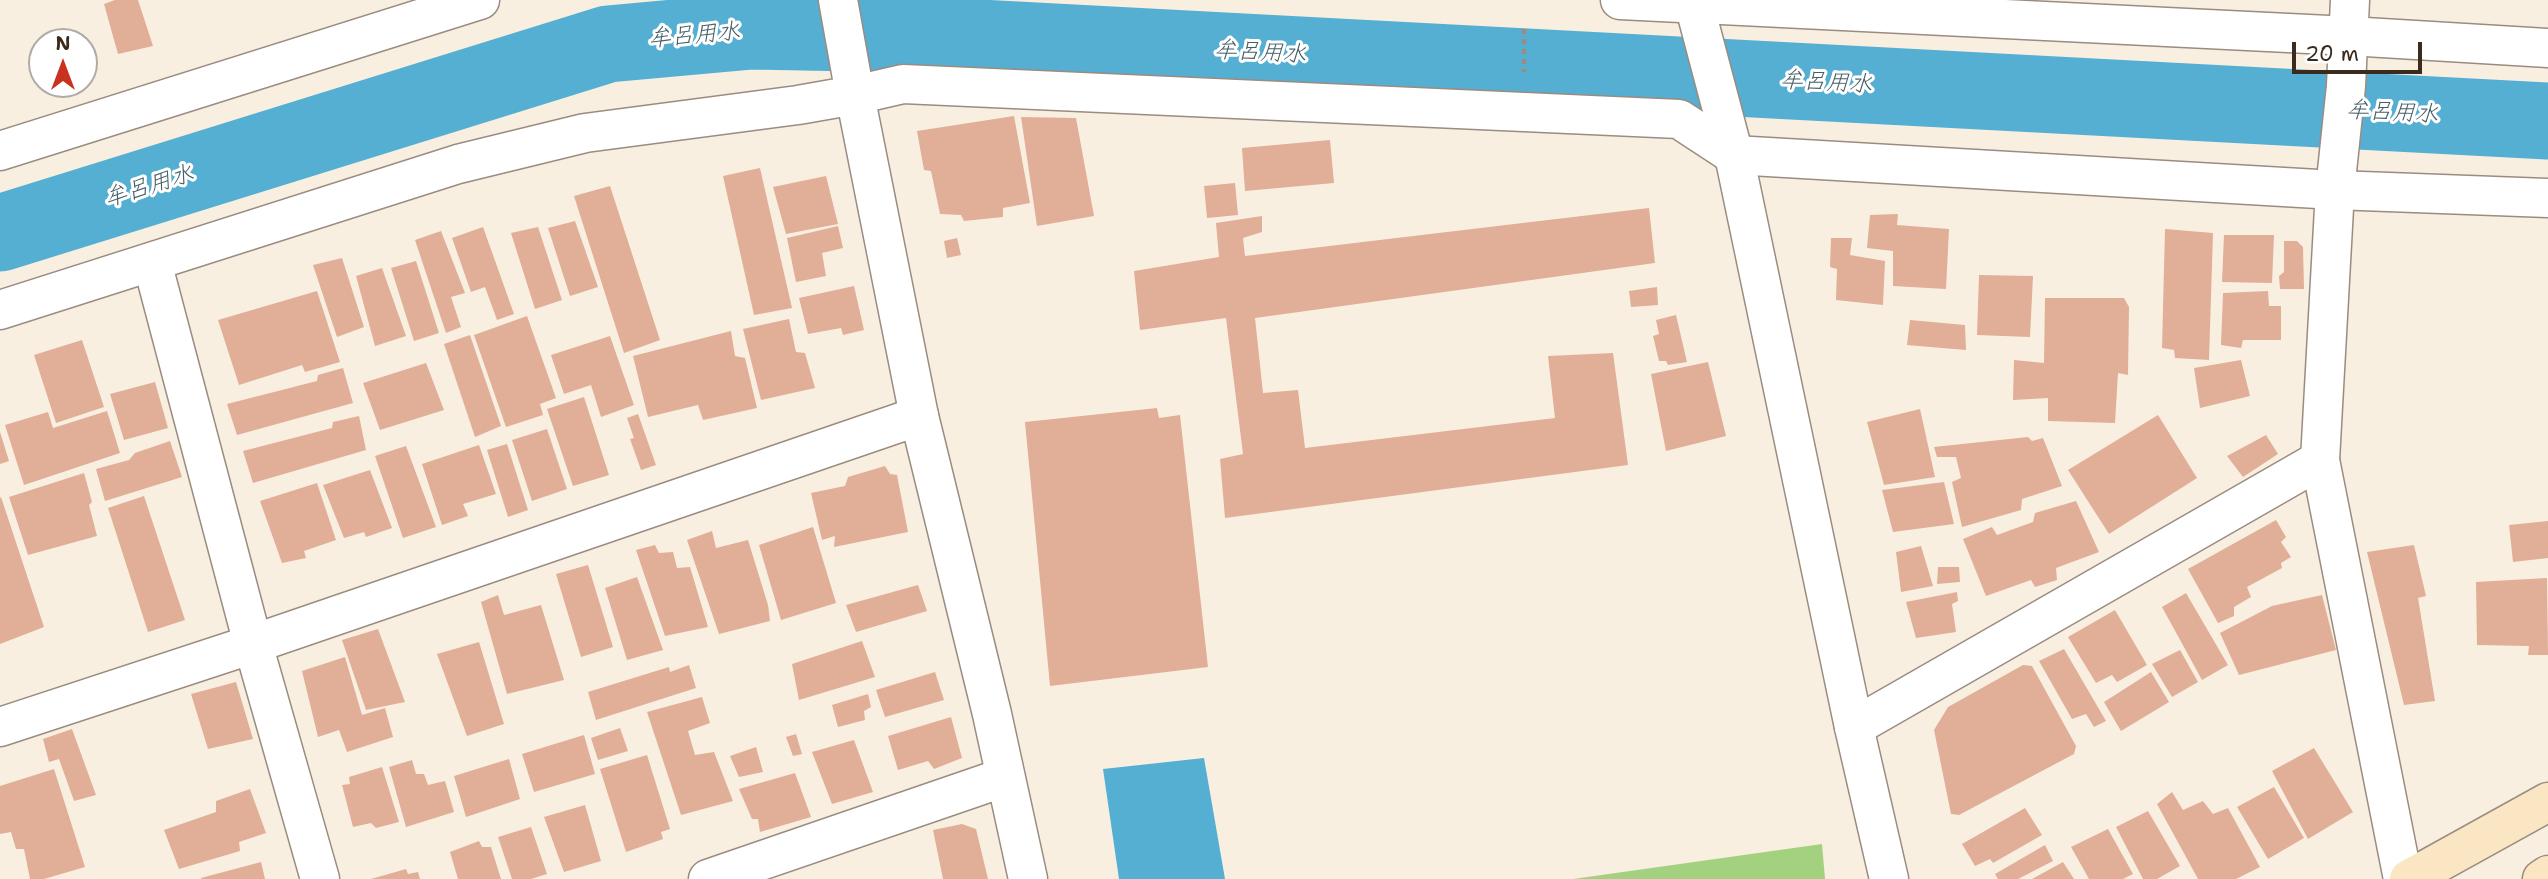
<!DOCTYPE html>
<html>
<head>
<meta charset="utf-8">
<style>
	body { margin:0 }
	#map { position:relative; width:2548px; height:879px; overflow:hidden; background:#f9efe1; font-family:"Shantell Sans",sans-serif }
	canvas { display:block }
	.north { position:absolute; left:28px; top:28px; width:70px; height:70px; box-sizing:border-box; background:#fff; border:2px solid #b1aaa5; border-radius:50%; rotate:0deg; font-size:19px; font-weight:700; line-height:28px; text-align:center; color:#3b2a1e }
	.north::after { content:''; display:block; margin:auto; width:24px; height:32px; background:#c8321e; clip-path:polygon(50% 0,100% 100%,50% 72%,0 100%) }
	.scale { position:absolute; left:2292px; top:42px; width:130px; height:32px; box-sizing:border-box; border:4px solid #3b2a1e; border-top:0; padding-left:9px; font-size:21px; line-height:24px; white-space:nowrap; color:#3b2a1e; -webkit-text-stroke:5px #fff; paint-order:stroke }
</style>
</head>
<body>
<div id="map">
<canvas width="2548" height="879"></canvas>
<div class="north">N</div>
<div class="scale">20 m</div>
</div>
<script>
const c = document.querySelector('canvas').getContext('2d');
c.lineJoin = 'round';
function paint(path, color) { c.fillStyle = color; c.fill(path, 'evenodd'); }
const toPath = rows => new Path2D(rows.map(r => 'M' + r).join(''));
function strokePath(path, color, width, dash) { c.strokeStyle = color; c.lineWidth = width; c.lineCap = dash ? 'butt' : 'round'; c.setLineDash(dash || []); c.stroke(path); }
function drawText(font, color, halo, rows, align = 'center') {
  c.font = font + ' "Shantell Sans","Klee One",sans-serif'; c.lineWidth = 6; c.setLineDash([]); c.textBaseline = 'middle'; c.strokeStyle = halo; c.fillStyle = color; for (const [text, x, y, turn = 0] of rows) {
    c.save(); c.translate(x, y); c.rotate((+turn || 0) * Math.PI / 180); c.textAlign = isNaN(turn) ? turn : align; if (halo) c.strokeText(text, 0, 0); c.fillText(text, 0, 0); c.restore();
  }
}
const green = toPath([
	[1822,844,1825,879,1573,879]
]);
const water = toPath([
	[1204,758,1225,879,1119,879,1103,769]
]);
const river = toPath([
	[0,233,608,44,752,31,904,34,2548,121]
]);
const building = toPath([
	[115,0,138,0,153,46,118,54,104,4],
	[1014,116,1030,203,1003,208,1003,217,964,221,961,215,940,214,931,171,924,170,917,131],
	[1021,117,1076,118,1094,216,1037,226],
	[1330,140,1334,183,1245,191,1242,148],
	[760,168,792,308,754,315,723,176],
	[826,176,838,224,786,234,773,187],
	[1235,183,1238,215,1207,218,1204,186],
	[610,186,660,340,624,353,574,196],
	[1649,208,1655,263,1255,318,1263,393,1298,390,1305,448,1555,418,1548,356,1613,353,1628,465,1225,518,1220,459,1243,454,1226,318,1140,330,1134,271,1219,257,1216,223,1262,216,1262,232,1243,238,1245,256],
	[1898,214,1897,225,1949,229,1946,289,1893,286,1893,251,1867,248,1870,215],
	[575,221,598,287,570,296,548,228],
	[838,226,843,248,822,253,826,276,796,282,787,238],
	[483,227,514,314,497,320,485,287,471,292,452,238],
	[538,227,562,300,535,309,511,233],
	[2165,229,2213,233,2209,360,2175,358,2174,350,2162,348],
	[441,231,465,293,451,297,461,327,446,333,415,240],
	[2224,235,2274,235,2272,283,2222,282],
	[957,238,961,255,947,258,944,241],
	[1831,238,1852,238,1850,255,1885,261,1883,305,1836,300,1837,269,1830,267],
	[2284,241,2297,241,2303,247,2304,289,2280,289,2279,276,2284,272],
	[342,258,364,327,337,337,313,265],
	[416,261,439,333,414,341,391,268],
	[382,268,406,336,375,346,356,276],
	[1979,275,2033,276,2030,337,1977,335],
	[854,286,864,330,843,335,841,328,808,334,799,298],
	[1657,287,1658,305,1631,307,1629,291],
	[317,291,340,362,305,372,302,365,239,385,218,320],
	[2268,291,2269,306,2281,306,2281,340,2243,340,2241,348,2221,345,2223,293],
	[2045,298,2124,298,2129,307,2128,375,2118,373,2115,423,2048,421,2048,398,2013,400,2014,360,2044,363],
	[1676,315,1687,362,1668,365,1666,361,1659,361,1653,336,1659,334,1656,320],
	[527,316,556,398,540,404,543,415,506,427,474,335],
	[789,319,796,352,805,353,815,388,761,400,743,329],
	[1910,320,1965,325,1966,350,1907,345],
	[731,331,735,356,745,358,757,408,703,420,698,405,648,417,633,356],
	[470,335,501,426,475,437,444,344],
	[610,336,634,405,601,417,591,385,564,394,551,355],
	[82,340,104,407,56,423,34,355],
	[2241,360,2250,396,2200,408,2194,368],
	[1708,362,1726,436,1666,451,1651,374],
	[426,363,444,410,380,430,363,383],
	[343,368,353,403,237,435,227,404,317,381,318,375],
	[155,382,168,428,124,440,110,394],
	[584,397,609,475,573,486,547,409],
	[1157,408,1159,418,1180,415,1208,667,1050,686,1025,422],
	[1920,409,1935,477,1884,485,1867,422],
	[107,411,120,453,24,485,5,425,48,412,53,428],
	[638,414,656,465,641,470,630,439,634,438,627,418],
	[2158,415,2197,478,2109,534,2068,470],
	[359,416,366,450,253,483,243,451,332,428,333,422],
	[547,429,567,489,532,501,512,440],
	[0,432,9,461,0,464],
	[2266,435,2278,454,2243,477,2227,456],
	[2028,437,2032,441,2043,438,2062,486,2022,499,2021,510,1962,527,1952,482,1961,478,1956,457,1937,457,1934,447],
	[170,441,182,477,105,501,96,469,129,460,135,453],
	[507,444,528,510,508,517,487,450],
	[479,445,496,494,463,504,468,516,442,525,422,464],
	[406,446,436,527,403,538,375,456],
	[885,466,890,474,897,475,908,532,834,547,835,536,822,540,811,493,845,486,848,477],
	[370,470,392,528,366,537,364,532,344,538,323,485],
	[84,473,92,502,89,505,97,536,28,555,9,497],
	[1944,482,1954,524,1893,532,1882,490],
	[317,483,336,540,304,551,306,558,282,563,260,501],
	[144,496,185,620,148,632,108,508],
	[1,497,44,627,0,644,0,498],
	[2076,501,2099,552,2056,568,2057,580,2035,587,2031,580,1986,596,1963,539,1992,527,1997,535,2033,522,2035,513],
	[2276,520,2286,537,2281,542,2291,557,2281,563,2282,568,2247,587,2251,597,2234,607,2234,616,2218,623,2188,569],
	[2548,521,2548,558,2513,562,2509,525],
	[813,527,836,603,781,620,759,545],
	[712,531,716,548,748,540,768,605,770,621,719,634,687,540],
	[655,545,659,553,673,552,677,568,690,567,708,627,665,636,636,550],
	[2414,545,2426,596,2418,598,2435,701,2404,705,2367,552],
	[1921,546,1933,586,1901,592,1896,552],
	[588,565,613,647,581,657,556,574],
	[1938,567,1959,567,1960,582,1937,584],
	[637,577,663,650,627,660,605,588],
	[2547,578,2548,655,2528,655,2529,646,2477,645,2476,582],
	[918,585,927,611,856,632,846,605],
	[1957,592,1958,601,1952,604,1956,632,1916,638,1906,602],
	[2186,593,2228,665,2202,680,2162,607],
	[498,595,504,615,541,605,564,680,507,694,481,602],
	[2322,595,2336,650,2239,675,2220,633,2272,606],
	[2115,610,2147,665,2117,682,2112,675,2096,683,2068,637],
	[378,629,405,702,366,710,342,640],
	[862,641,875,677,799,700,792,664],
	[479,642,504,724,467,736,437,654],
	[2064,649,2106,721,2094,727,2086,714,2072,719,2039,661],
	[2180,650,2198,682,2172,697,2152,664],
	[345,657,362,715,385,708,393,737,347,752,339,730,318,737,302,671],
	[689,665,696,688,596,720,588,692,669,667,670,672],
	[2023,665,2032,666,2076,746,2074,754,1959,815,1951,814,1934,730,1948,707],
	[935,672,944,700,885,717,876,690],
	[2151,672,2169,702,2121,731,2104,702],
	[236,682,253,739,208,749,191,694],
	[868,694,871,707,864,711,865,720,838,727,832,705],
	[702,697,710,723,688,731,695,755,714,752,733,801,681,815,647,712],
	[951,717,962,758,934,769,928,761,898,770,888,736],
	[620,728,628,751,598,760,591,738],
	[72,729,96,795,74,801,59,759,49,762,43,739],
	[796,734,802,754,793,756,786,737],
	[584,735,595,774,534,792,522,754],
	[854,740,873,792,832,804,812,752],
	[756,747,763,772,739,777,730,756],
	[2314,748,2353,812,2308,839,2272,771],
	[647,755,670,829,661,832,663,839,626,852,600,769],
	[509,759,520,799,466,817,454,776],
	[412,760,416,774,424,774,428,785,445,781,454,812,406,827,389,767],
	[382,767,399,822,376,828,371,823,353,827,342,785,350,784,349,777],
	[54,769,85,867,44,879,30,879,24,849,16,849,11,832,0,834,0,786],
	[795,773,811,817,760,832,758,819,752,819,739,789],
	[2274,787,2304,838,2268,859,2237,807],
	[250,789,266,833,239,842,240,851,179,869,164,830,216,812,216,801],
	[2172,792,2183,810,2203,801,2213,814,2228,808,2260,867,2236,879,2198,879,2157,804],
	[585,805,601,861,564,872,544,817],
	[2025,808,2042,835,1993,863,1990,859,1975,866,1962,844],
	[2148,811,2180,866,2157,879,2143,879,2116,827],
	[962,824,976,829,988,879,943,879,933,830],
	[531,827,547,874,531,879,512,879,498,837],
	[2108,829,2133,874,2123,879,2089,879,2071,847],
	[479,841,482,847,491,847,501,879,458,879,450,852],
	[2045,845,2053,861,2018,879,1998,879,1995,874],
	[261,862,265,879,201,879,201,878],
	[2063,862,2074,879,2032,879],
	[406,869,408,874,418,872,420,879,371,879]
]);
const path = toPath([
	[1524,29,1524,72]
]);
const minor = toPath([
	[1620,0,2349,36,2548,48],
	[855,95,903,84,1679,119,1734,155,2335,190,2548,198],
	[0,151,480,0],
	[152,262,253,644,320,879],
	[0,727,253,644,919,416],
	[1854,727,2320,460],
	[708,879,1005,777]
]);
const tertiary = toPath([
	[838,0,855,95,919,416,992,714,1028,879],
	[1693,0,1734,155,1854,727,1889,879],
	[2350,0,2346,86,2335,190,2320,460,2403,879],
	[0,310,458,164,585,133,798,105,855,95]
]);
const secondary = toPath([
	[2409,879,2548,802],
	[2542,879,2548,875]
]);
const waterNames = [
	["牟呂用水",694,36,-5],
	["牟呂用水",1260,53,3],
	["牟呂用水",1826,83,3],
	["牟呂用水",2392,113,3],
	["牟呂用水",149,187,-17]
];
paint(green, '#a4d17f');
paint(water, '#54afd2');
strokePath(river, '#54afd2', 77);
paint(building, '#e1ae97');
strokePath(minor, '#9a8c80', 41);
strokePath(tertiary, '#9a8c80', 41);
strokePath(secondary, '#9a8c80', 41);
strokePath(path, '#9a8c80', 4.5, [5, 5]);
strokePath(minor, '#fff', 38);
strokePath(tertiary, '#fff', 38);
strokePath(secondary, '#fbe6c4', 38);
drawText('italic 23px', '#455f66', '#fff', waterNames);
</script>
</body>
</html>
